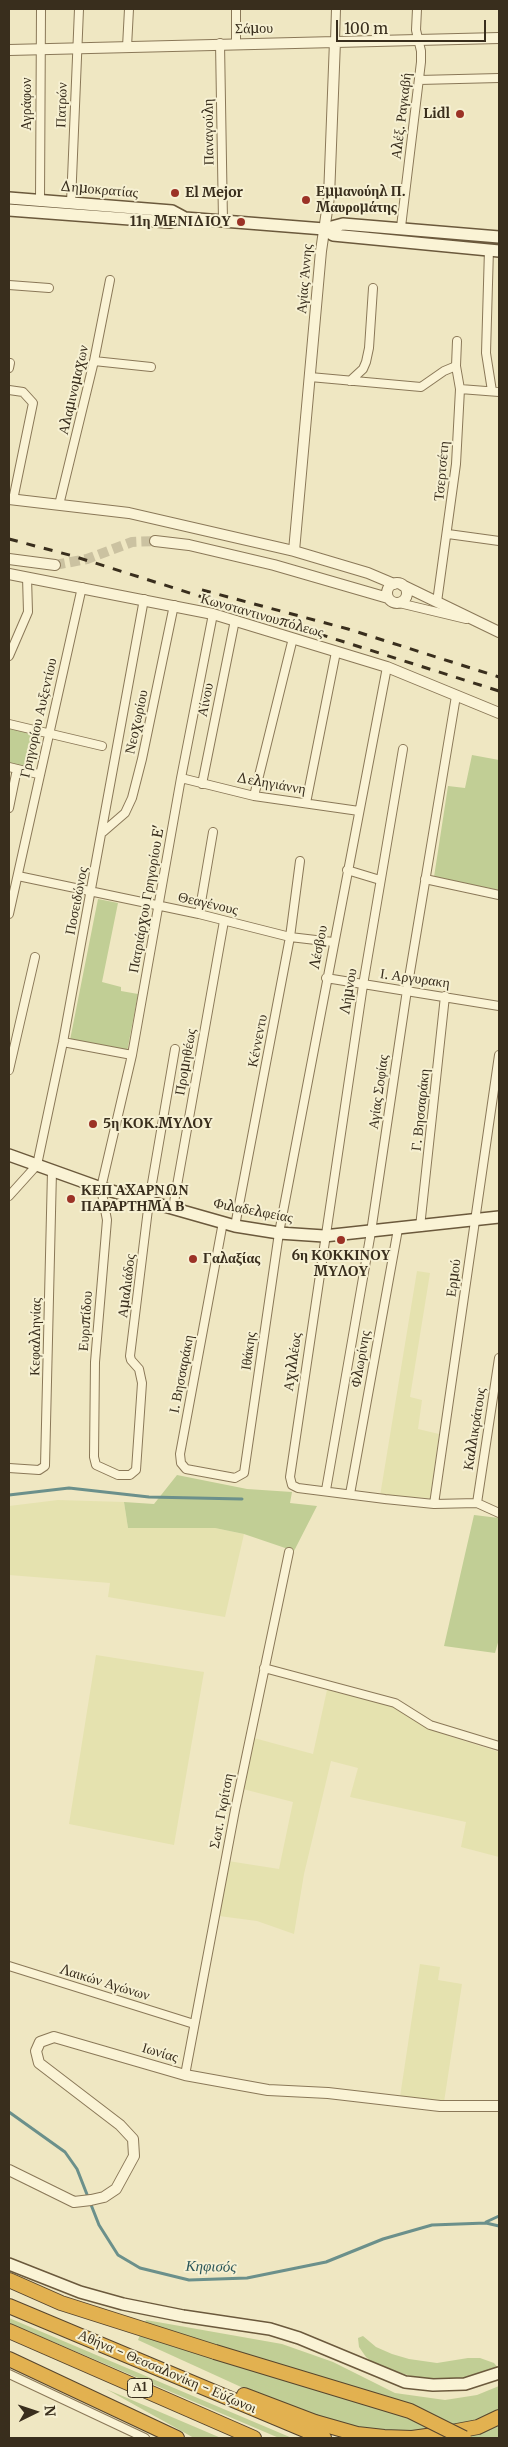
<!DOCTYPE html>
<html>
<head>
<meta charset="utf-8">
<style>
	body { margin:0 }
	#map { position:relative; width:508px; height:2447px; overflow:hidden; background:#efe7c2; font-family:Merriweather,serif }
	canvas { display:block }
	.frame { position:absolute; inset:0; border:10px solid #392e1d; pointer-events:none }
	.north { position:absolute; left:10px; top:2387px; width:50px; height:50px; -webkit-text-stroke:4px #f6f0d2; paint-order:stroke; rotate:86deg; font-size:14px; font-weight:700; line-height:20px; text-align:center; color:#392e1d }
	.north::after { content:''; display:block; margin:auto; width:18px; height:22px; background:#392e1d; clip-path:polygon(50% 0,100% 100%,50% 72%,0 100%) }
	.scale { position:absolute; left:336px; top:20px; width:150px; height:22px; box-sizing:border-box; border:2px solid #392e1d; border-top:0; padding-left:6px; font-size:15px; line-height:18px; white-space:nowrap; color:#392e1d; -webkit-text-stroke:4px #f6f0d2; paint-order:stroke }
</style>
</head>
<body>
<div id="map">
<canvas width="508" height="2447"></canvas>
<div class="frame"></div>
<div class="north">N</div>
<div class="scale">100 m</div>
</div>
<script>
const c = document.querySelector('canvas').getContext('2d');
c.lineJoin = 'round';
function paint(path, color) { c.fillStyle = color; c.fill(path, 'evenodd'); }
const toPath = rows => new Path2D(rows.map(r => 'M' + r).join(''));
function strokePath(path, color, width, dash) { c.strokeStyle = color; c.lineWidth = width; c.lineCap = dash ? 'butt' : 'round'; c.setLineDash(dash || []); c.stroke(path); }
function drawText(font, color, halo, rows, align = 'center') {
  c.font = font + ' Merriweather,serif'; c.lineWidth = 4; c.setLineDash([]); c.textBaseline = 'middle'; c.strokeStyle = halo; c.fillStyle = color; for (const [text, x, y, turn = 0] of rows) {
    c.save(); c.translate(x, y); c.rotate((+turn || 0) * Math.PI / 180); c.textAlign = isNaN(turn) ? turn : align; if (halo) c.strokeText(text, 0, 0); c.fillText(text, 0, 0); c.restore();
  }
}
const farmland = toPath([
	[417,1271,430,1273,410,1397,422,1400,418,1429,439,1434,430,1498,380,1496],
	[58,1500,124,1502,128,1528,215,1528,244,1534,225,1617,108,1597,110,1583,9,1575,9,1506],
	[96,1655,204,1672,174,1845,69,1824],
	[327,1690,416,1711,426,1725,449,1736,499,1752,499,1857,461,1847,466,1822,350,1797,358,1768,331,1761,304,1874,294,1934,257,1921,219,1916,228,1861,279,1869,293,1802,243,1789,254,1738,313,1754],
	[420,1964,440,1967,438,1980,462,1984,444,2102,400,2097]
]);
const green = toPath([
	[9,728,40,735,32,768,9,763],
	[472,755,499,760,499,890,434,877,448,786,465,788],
	[98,899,118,903,102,982,121,987,121,991,138,994,127,1052,70,1040],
	[177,1475,247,1489,292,1492,290,1503,317,1506,294,1551,244,1534,215,1528,128,1528,124,1502,154,1504],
	[474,1515,499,1518,499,1639,495,1653,444,1646],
	[9,2318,292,2438,279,2438,9,2323],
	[146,2320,282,2344,333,2362,395,2393,445,2400,477,2395,499,2386,499,2438,353,2438,138,2340],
	[363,2336,376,2347,392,2354,409,2359,437,2363,468,2358,480,2358,494,2363,499,2369,463,2379,420,2379,376,2365,366,2357,359,2347,358,2338],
	[106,2389,221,2438,194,2438]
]);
const stream = toPath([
	[9,1495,69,1488,149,1497,242,1499],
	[9,2112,65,2152,77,2169,99,2225,118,2255,140,2268,189,2280,247,2278,326,2262,383,2239,432,2225,486,2223,499,2226],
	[486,2222,499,2216]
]);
const tertiaryTunnel = toPath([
	[55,565,87,559,132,542,155,541]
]);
const minor = toPath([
	[335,41,336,9],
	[220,43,223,221],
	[236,43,236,9],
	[127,47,129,9],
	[419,80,499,78],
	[40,200,41,9],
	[71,203,79,9],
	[401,227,421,62,421,51,416,30,417,9],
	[489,249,486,353,492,391],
	[9,285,49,288],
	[94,361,151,367],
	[9,368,10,363],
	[310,377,421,387,444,371,456,366],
	[350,381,363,369,366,362,369,348,373,288],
	[460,389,499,392],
	[9,390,23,392,33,403,13,500],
	[59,505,94,361,110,280],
	[448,534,499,541],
	[395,602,466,619],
	[437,602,456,464,460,389,456,366,457,341],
	[9,656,28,612,27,577],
	[9,724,102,746],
	[403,749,363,985,290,1477,292,1485,298,1488,385,1499,434,1504,477,1503,499,1513],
	[9,767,38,774],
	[181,778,254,796,359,811],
	[202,784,235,620],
	[254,796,293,638],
	[306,803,336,652],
	[9,808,17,769],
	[103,832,125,813,132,798,142,759,174,605],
	[347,870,380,880],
	[18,876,199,914,290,937,333,942],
	[425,879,499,895],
	[9,914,82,587],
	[199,914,213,832],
	[326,978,499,1006],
	[63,1042,132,1055],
	[175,1049,149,1201,130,1356,131,1360,139,1369,142,1383,136,1470,130,1475,118,1475,96,1465,94,1457,95,1362,107,1220,101,1188,132,1055,181,778,213,614],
	[9,1070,35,957],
	[9,1196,37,1165,63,1042,144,599],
	[173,1208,224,921],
	[223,1222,180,1454,181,1463,186,1469,235,1478,244,1473,279,1233,387,667],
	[235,1226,290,937,300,861],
	[420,1227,445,996],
	[9,1468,39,1470,45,1466,52,1171],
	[326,1490,371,1232,407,990,456,696],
	[350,1494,398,1229],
	[477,1503,499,1358],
	[434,1504,499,1055],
	[264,1668,395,1703,430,1725,499,1746],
	[9,1966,194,2024],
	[185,2075,235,1810,289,1552],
	[9,2374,145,2438]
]);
const tertiary = toPath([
	[9,50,499,38],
	[9,499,129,513,294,551,368,573,394,584],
	[155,541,189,545,274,565,388,598],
	[294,551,321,251,329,197,335,41],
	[9,559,55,565],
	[9,574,213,614,387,667,499,713],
	'387 593a10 10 0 1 1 20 0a10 10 0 1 1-20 0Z',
	[402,585,499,632],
	[9,2170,74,2202,91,2200,104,2197,116,2189,134,2156,133,2139,120,2125,39,2063,36,2051,40,2042,54,2037,185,2075,268,2090,328,2093,440,2106,499,2106]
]);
const secondary = toPath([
	[9,198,172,211,185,218],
	[9,210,170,222,185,218,324,229,343,224,499,237],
	[324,229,333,235,499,251],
	[9,1155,101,1188,235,1226,279,1233,324,1236,499,1217],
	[9,2264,80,2292,123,2304,183,2316,270,2329,299,2338,405,2382,433,2385,465,2384,499,2373]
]);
const motorway = toPath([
	[9,2280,61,2303,215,2352],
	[9,2306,324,2438],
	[9,2331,254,2438],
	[9,2359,177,2438],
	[244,2395,315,2422,357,2434,384,2437,412,2438,441,2434,478,2427,499,2417]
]);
const rail = toPath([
	[9,539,73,556,499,691],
	[202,590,348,629,499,677]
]);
const motorwayBridge = toPath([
	[215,2352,410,2411,464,2438]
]);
const markers = [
	[460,114,5,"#9b3226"],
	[175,193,5,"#9b3226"],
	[306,200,5,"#9b3226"],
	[241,222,5,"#9b3226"],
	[93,1124,5,"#9b3226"],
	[71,1199,5,"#9b3226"],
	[341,1240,5,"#9b3226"],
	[193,1259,5,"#9b3226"]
];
const shields = [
	[140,2388,25]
];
const shieldNames = [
	["Α1",140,2388]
];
const streetNames = [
	["Σάμου",254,29,-1],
	["Αγράφων",27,104,-90],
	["Πατρών",62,105,-88],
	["Αλέξ. Ραγκαβή",402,116,-83],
	["Παναγούλη",209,132,-91],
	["Δημοκρατίας",99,190,5],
	["Αγίας Άννης",305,279,-85],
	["Αλαμινομαχων",74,390,-77],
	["Τσερτσέτη",442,471,-85],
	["Κωνσταντινουπόλεως",262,616,16],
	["Αίνου",206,700,-79],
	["Γρηγορίου Αυξεντίου",39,718,-77],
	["Νεοχωρίου",137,722,-78],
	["Δεληγιάννη",271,784,10],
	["Πατριάρχου Γρηγορίου E'",147,899,-80],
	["Ποσειδώνος",77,901,-79],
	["Θεαγένους",208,904,13],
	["Λέσβου",319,947,-79],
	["Ι. Αργυρακη",415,979,8],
	["Λήμνου",349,991,-81],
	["Κέννεντυ",258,1041,-79],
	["Προμηθέως",186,1062,-80],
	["Αγίας Σοφίας",379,1092,-82],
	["Γ. Βησσαράκη",421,1110,-84],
	["Φιλαδελφείας",253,1211,11],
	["Ερμού",454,1278,-82],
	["Αμαλιάδος",127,1286,-83],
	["Ευριπίδου",86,1321,-86],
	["Κεφαλληνίας",36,1337,-89],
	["Ιθάκης",249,1351,-82],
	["Φλωρίνης",361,1359,-80],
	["Αχιλλέως",293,1362,-82],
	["Ι. Βησσαράκη",182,1374,-79],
	["Καλλικράτους",475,1429,-81],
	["Σωτ. Γκρίτση",222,1811,-79],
	["Λαικών Αγώνων",105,1983,17],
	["Ιωνίας",160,2053,17],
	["Αθήνα - Θεσσαλονίκη - Εύζωνοι",167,2372,23]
];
const poiNames = [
	["Lidl",450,114,"right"],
	["Εμμανούηλ Π.",316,192],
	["Μαυρομάτης",316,208],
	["El Mejor",185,193],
	["11η ΜΕΝΙΔΙΟΥ",231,222,"right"],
	["5η ΚΟΚ.ΜΥΛΟΥ",103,1124],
	["ΚΕΠ ΑΧΑΡΝΩΝ",81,1191],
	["ΠΑΡΑΡΤΗΜΑ Β",81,1207],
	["6η ΚΟΚΚΙΝΟΥ",341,1256,"center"],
	["ΜΥΛΟΥ",341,1272,"center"],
	["Γαλαξίας",203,1259]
];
const waterNames = [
	["Κηφισός",211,2267,1]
];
paint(farmland, '#e5e2af');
paint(green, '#c1ce95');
strokePath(stream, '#6b908b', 3);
strokePath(tertiaryTunnel, '#cbc2a1', 10, [10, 5]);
strokePath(minor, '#8a7858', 10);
strokePath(tertiary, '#8a7858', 12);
strokePath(secondary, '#6b593c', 14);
strokePath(motorway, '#57452d', 16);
strokePath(minor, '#faf3d5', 8);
strokePath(tertiary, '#faf3d5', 10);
strokePath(secondary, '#faf3d5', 11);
strokePath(motorway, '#e2b150', 14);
strokePath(rail, '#392e1d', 3, [9, 9]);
strokePath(motorwayBridge, '#57452d', 16, []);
strokePath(motorwayBridge, '#e2b150', 14);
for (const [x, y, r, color] of markers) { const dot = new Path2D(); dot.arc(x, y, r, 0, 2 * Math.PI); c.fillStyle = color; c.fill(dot); strokePath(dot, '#f6f0d2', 2); }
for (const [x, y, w] of shields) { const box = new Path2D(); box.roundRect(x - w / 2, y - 9.5, w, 19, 4); c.fillStyle = '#f6f0d2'; c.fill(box); strokePath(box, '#392e1d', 1); }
drawText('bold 12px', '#392e1d', null, shieldNames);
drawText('14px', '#392e1d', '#f6f0d2', streetNames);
drawText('bold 14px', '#392e1d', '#f6f0d2', poiNames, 'left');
drawText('italic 15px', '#2c5759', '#f6f0d2', waterNames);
</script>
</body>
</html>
